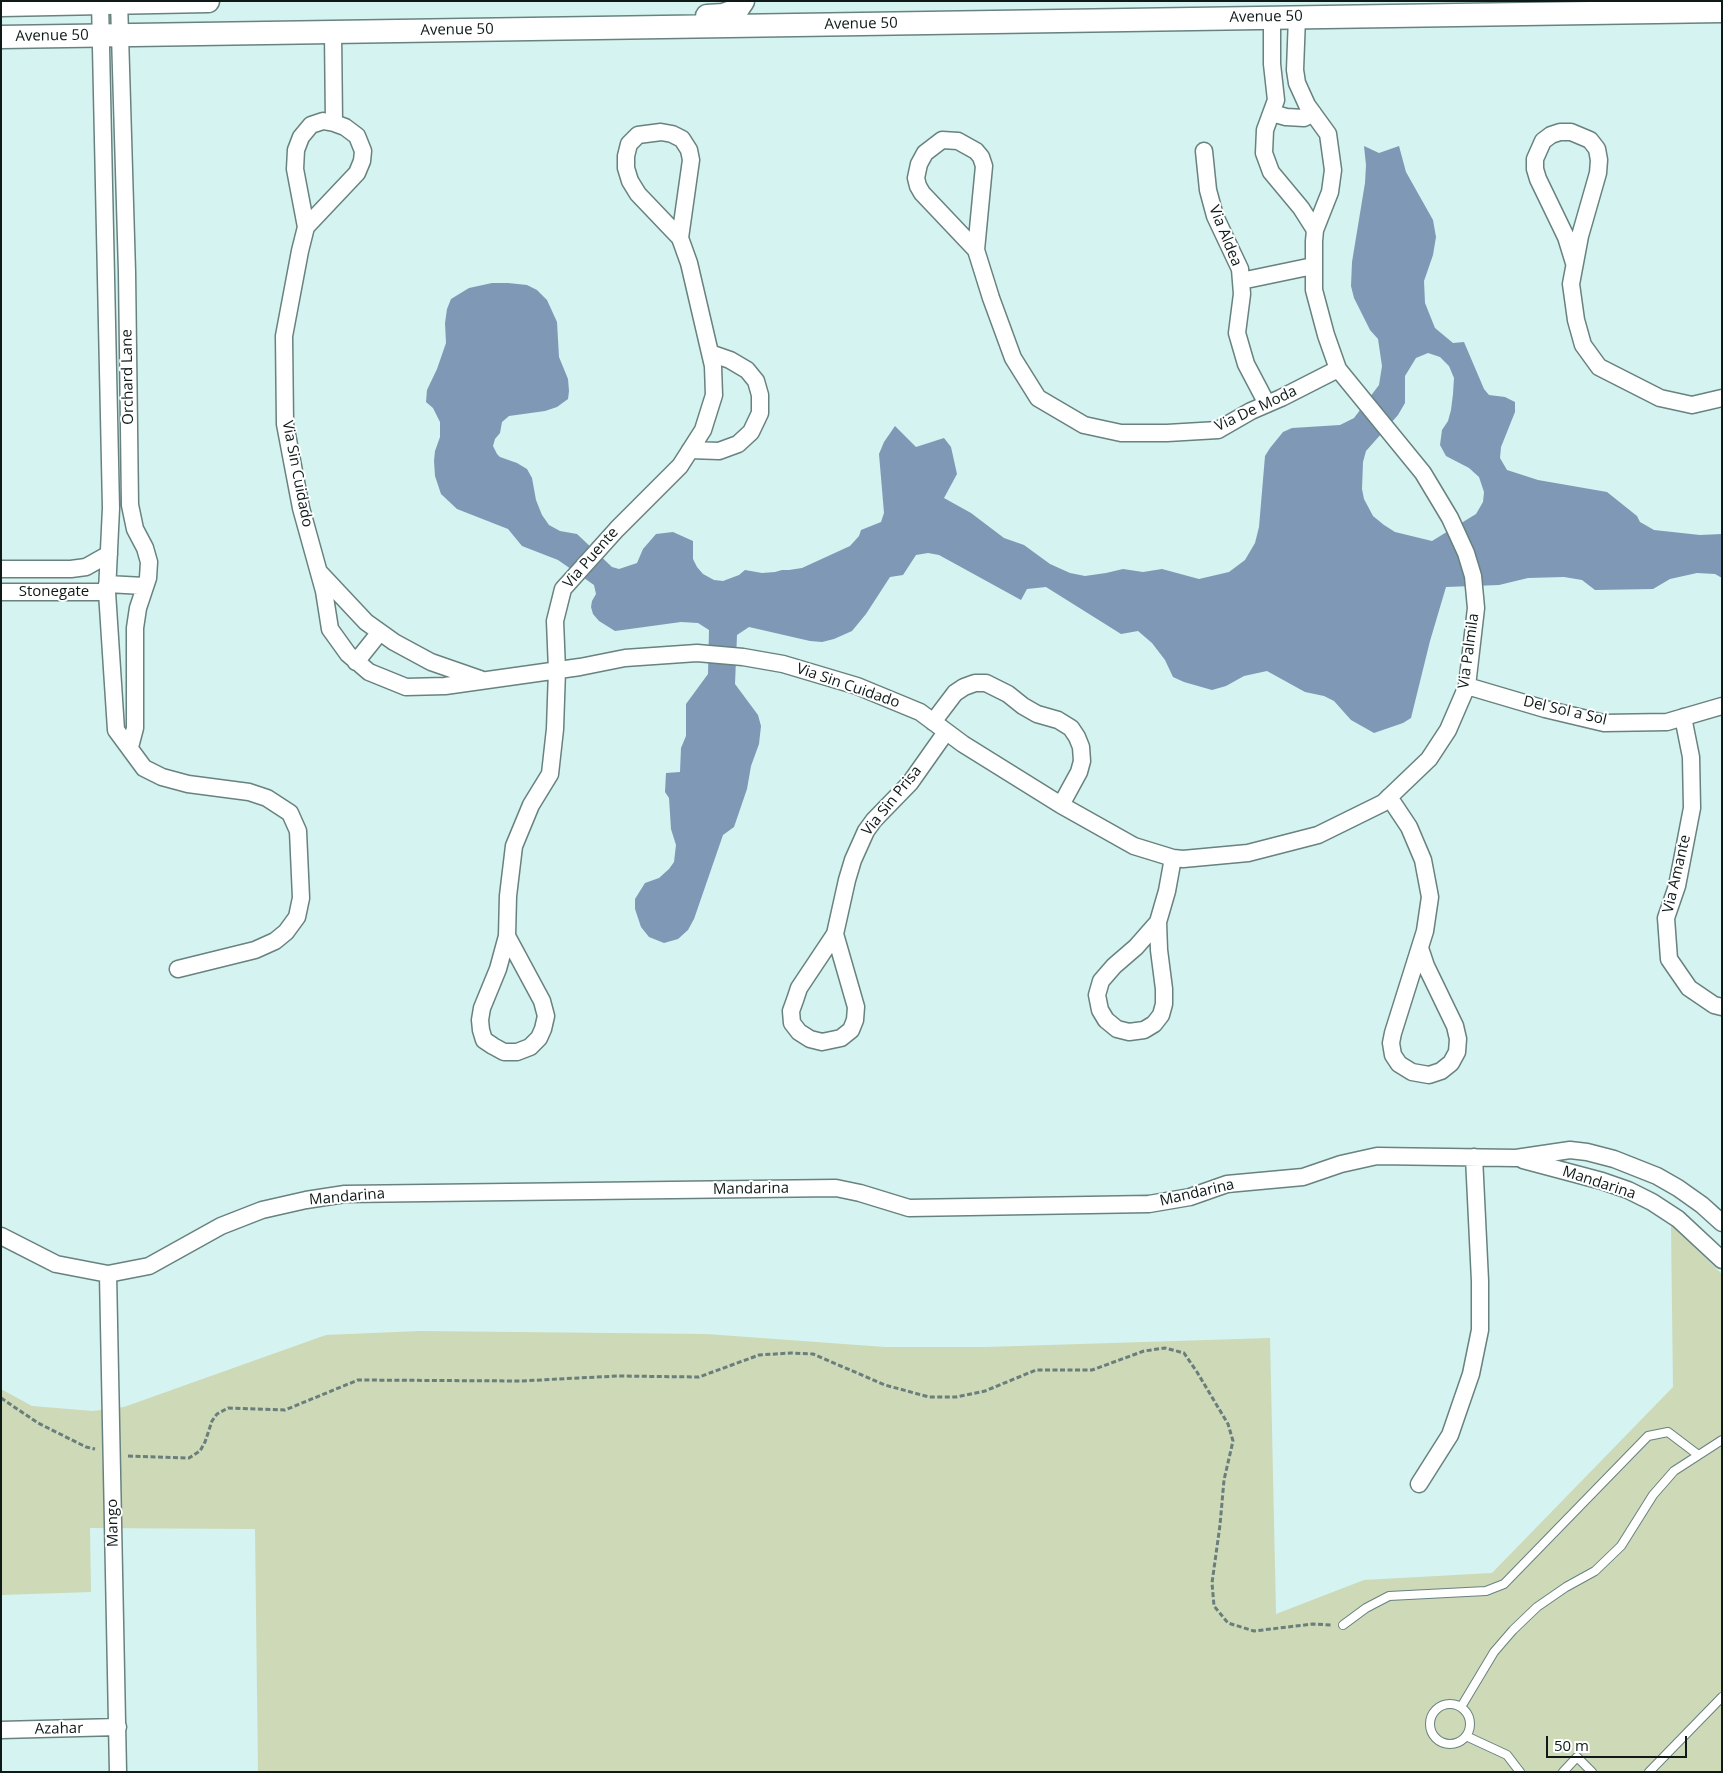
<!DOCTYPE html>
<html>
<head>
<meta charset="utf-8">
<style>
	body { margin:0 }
	#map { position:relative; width:1723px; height:1773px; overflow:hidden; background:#d5f3f0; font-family:"Open Sans",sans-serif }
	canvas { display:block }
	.frame { position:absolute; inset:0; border:2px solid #0e1918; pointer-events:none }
	.scale { position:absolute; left:1546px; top:1736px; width:141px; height:22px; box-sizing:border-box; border:2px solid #0e1918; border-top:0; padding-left:6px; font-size:15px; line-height:18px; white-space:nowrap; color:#0e1918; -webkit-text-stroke:4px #fff; paint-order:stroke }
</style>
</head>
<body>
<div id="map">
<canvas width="1723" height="1773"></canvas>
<div class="frame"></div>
<div class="scale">50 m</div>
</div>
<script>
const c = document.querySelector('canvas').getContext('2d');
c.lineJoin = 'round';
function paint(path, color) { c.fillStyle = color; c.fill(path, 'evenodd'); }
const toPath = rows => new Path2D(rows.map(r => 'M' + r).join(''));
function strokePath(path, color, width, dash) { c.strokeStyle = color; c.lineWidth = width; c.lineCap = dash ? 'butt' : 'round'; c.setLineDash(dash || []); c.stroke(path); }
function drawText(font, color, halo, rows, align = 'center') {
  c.font = font + ' "Open Sans",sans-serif'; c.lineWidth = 4; c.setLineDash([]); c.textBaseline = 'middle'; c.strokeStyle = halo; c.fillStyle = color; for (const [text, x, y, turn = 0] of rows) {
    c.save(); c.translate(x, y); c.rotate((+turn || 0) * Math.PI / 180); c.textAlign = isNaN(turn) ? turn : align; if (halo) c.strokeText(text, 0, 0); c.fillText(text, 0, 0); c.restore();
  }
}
const green = toPath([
	[1671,1225,1722,1274,1722,1772,258,1772,255,1529,90,1528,91,1592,1,1595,1,1389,32,1406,93,1411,124,1407,326,1335,420,1331,706,1334,885,1347,986,1347,1270,1338,1276,1614,1364,1580,1492,1573,1673,1387]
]);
const water = toPath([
	[1364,146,1379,153,1399,146,1406,172,1433,220,1436,237,1433,255,1424,281,1425,303,1435,328,1453,343,1464,342,1484,389,1489,395,1505,397,1515,402,1515,412,1501,447,1500,458,1507,470,1538,480,1607,492,1637,516,1640,522,1654,530,1700,535,1722,534,1722,578,1715,574,1697,573,1670,579,1653,589,1595,590,1582,580,1564,577,1528,578,1499,585,1446,587,1430,641,1411,718,1403,723,1374,733,1351,720,1334,701,1324,696,1305,692,1267,671,1244,676,1226,686,1212,690,1184,682,1173,677,1165,660,1152,643,1138,631,1121,634,1046,587,1027,589,1021,600,939,555,928,553,916,555,903,575,890,577,866,614,852,631,834,639,822,642,810,641,749,627,737,635,735,684,758,715,761,726,759,744,751,766,747,789,734,827,723,835,694,919,688,930,678,939,664,943,649,937,641,927,635,909,635,899,645,883,659,878,669,869,674,862,676,845,671,829,669,798,665,792,666,773,680,772,681,748,686,736,686,704,708,674,709,630,698,623,681,622,615,631,599,621,593,614,591,607,592,601,596,594,594,585,558,560,522,546,508,529,457,509,441,494,435,476,434,461,435,451,440,437,440,422,433,408,426,402,427,390,437,369,446,343,445,323,447,309,451,299,469,288,492,283,508,283,527,285,537,290,547,300,557,322,559,357,568,379,569,391,568,399,557,407,545,411,509,416,502,422,500,433,495,439,493,446,497,454,500,457,517,463,527,469,532,478,536,500,542,515,549,525,560,531,577,534,612,567,619,569,637,563,643,549,656,534,673,532,693,541,693,559,697,567,703,574,714,580,723,581,739,575,745,570,762,573,775,572,782,570,789,570,802,568,850,546,859,536,861,530,881,522,884,513,879,454,884,442,895,426,916,447,944,438,951,447,957,474,944,498,971,513,1004,538,1024,545,1050,564,1070,573,1085,576,1106,573,1123,569,1143,572,1162,569,1199,579,1229,572,1245,560,1255,543,1259,527,1265,456,1270,448,1283,432,1292,428,1340,425,1354,418,1379,385,1382,366,1378,339,1370,330,1354,298,1351,286,1352,262,1365,183,1366,165],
	[1428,353,1440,357,1449,366,1454,378,1453,394,1451,410,1448,421,1442,430,1440,445,1446,456,1469,468,1479,477,1484,492,1483,502,1476,514,1432,541,1395,532,1384,525,1373,516,1364,499,1362,489,1363,462,1366,451,1398,415,1405,403,1405,376,1416,358]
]);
const path = toPath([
	[1,1398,38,1423,86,1447,95,1449],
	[128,1456,189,1458,200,1451,205,1442,212,1421,217,1414,228,1408,285,1410,358,1380,520,1381,618,1376,699,1377,759,1355,791,1353,813,1354,885,1385,929,1397,956,1397,985,1391,1036,1370,1092,1370,1144,1351,1165,1348,1184,1353,1197,1372,1228,1424,1233,1441,1224,1480,1220,1525,1212,1583,1214,1606,1228,1623,1254,1631,1313,1624,1332,1625]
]);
const lane = toPath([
	[1343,1625,1366,1608,1389,1596,1486,1591,1504,1584,1648,1436,1668,1432,1697,1454],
	'1430 1724a20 20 0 1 1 40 0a20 20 0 1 1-40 0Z',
	[1461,1707,1494,1652,1513,1630,1537,1607,1566,1587,1595,1571,1621,1546,1653,1495,1674,1471,1722,1440],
	[1466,1736,1507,1755,1520,1772],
	[1563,1772,1577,1757,1592,1772],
	[1649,1772,1722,1697]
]);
const street = toPath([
	[100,1,111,508,107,592,116,730,144,768,162,777,188,784,249,792,267,798,290,813,298,831,301,898,297,917,286,932,275,941,255,950,178,969],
	[119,1,127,272,130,505,135,529,145,548,149,562,148,578,138,608,135,628,135,728,130,747],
	[1272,17,1272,64,1276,100,1265,130,1264,153,1271,172,1301,208,1315,230],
	[333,32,334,123],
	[1272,113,1286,117,1304,118,1313,113],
	[1204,151,1208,190,1215,216,1240,269,1242,294,1237,333,1246,364,1267,404],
	[306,227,357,173,362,161,363,151,357,136,345,127,334,123,323,121,311,125,301,137,296,150,295,169,306,227,300,251,284,336,285,424,301,508,324,591,330,629,348,654,369,672,406,687,445,686,580,667,625,658,697,653,743,657,783,664,857,686,920,712,963,744,1061,805,1134,846,1173,858,1183,859,1248,853,1318,835,1383,803,1429,759,1448,730,1467,686,1476,608,1473,576,1466,553,1450,518,1423,473,1338,369,1326,335,1314,290,1314,241,1315,230,1330,192,1333,170,1328,134,1307,105,1297,83,1295,70,1297,17],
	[976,250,922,193,918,186,916,178,919,164,925,153,942,140,958,141,976,151,981,157,984,166,976,250,991,298,1013,358,1038,398,1084,425,1121,433,1167,433,1218,430,1251,411,1281,398,1338,369],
	[1574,263,1566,237,1538,179,1535,169,1535,159,1543,141,1551,135,1560,132,1571,132,1590,140,1597,149,1599,160,1598,173,1580,236,1571,284,1576,320,1583,345,1599,367,1660,398,1692,405,1722,398],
	[1241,281,1313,266],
	[690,450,719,451,738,444,751,432,760,413,760,395,756,381,747,370,730,360,710,353],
	[1,569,71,569,86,567,109,554],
	[320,573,366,622,394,642,431,662,480,679],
	[107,584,144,586],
	[1,592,107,592],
	[356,662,380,632],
	[1467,686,1545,709,1604,723,1667,722,1722,706],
	[1683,717,1691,757,1692,808,1677,886,1666,918,1669,959,1689,988,1714,1005,1722,1007],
	[933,722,955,693,964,687,975,683,986,683,1008,694,1023,706,1037,714,1058,720,1071,728,1077,737,1081,747,1082,761,1079,772,1061,805],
	[1389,797,1409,827,1423,860,1430,897,1425,931,1393,1033,1391,1043,1393,1055,1399,1064,1412,1072,1429,1075,1441,1071,1451,1063,1457,1052,1458,1039,1455,1026,1426,966,1420,948],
	[1158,922,1136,947,1114,966,1101,981,1097,995,1100,1010,1106,1020,1117,1029,1129,1032,1144,1030,1154,1024,1161,1015,1164,1004,1164,989,1159,950,1158,922,1167,891,1173,858],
	[835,934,856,1007,855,1020,851,1030,841,1038,822,1042,810,1039,799,1032,792,1023,791,1011,795,1000,799,988,835,934,847,880,853,860,866,831,874,820,910,783,946,732],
	[507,936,542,1001,546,1016,543,1029,539,1038,530,1047,517,1052,504,1052,493,1046,484,1040,481,1030,480,1020,482,1008,498,969,507,936,508,896,514,846,531,805,550,774,555,729,557,670,555,621,563,589,617,529,680,466,703,430,714,395,713,366,689,263,680,238,638,194,630,181,626,168,626,156,629,144,638,135,661,132,672,134,682,139,689,150,691,160,680,238],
	[1523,1160,1602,1181,1628,1190,1652,1202,1678,1219,1722,1260],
	[1,1236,56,1264,108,1274,149,1266,221,1226,262,1210,306,1200,345,1194,836,1188,860,1193,909,1208,1149,1204,1190,1197,1227,1184,1303,1177,1341,1164,1377,1156,1516,1158,1570,1150,1587,1152,1614,1159,1657,1176,1678,1188,1702,1205,1722,1223],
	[108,1274,118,1772],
	[1419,1484,1450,1435,1471,1374,1480,1330,1480,1281,1474,1157],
	[1,1730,118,1727]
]);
const secondary = toPath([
	[1,5,208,1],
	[707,16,723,15,737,10,743,1],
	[1,37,1722,11]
]);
const streetNames = [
	["Avenue 50",1266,17,-1],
	["Avenue 50",861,24,-1],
	["Avenue 50",457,30,-1],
	["Avenue 50",52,36,-1],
	["Via Aldea",1225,236,68],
	["Orchard Lane",128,377,-91],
	["Via De Moda",1256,409,-25],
	["Via Sin Cuidado",297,474,79],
	["Via Puente",591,558,-49],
	["Stonegate",54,592],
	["Via Palmila",1469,651,-82],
	["Via Sin Cuidado",848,686,19],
	["Del Sol a Sol",1565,711,13],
	["Via Sin Prisa",892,801,-51],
	["Via Amante",1677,874,-77],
	["Mandarina",1599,1183,18],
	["Mandarina",751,1189,-1],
	["Mandarina",1197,1193,-13],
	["Mandarina",347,1197,-5],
	["Mango",113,1523,-91],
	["Azahar",59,1729,-1]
];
paint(green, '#cdd9b7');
paint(water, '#7e98b6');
strokePath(lane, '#67827f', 10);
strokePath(street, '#67827f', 19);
strokePath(secondary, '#67827f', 25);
strokePath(path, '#6a7e7c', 3, [5, 2.5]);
strokePath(lane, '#fff', 8);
strokePath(street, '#fff', 16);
strokePath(secondary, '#fff', 22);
drawText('15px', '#0e1918', '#fff', streetNames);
</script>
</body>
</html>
